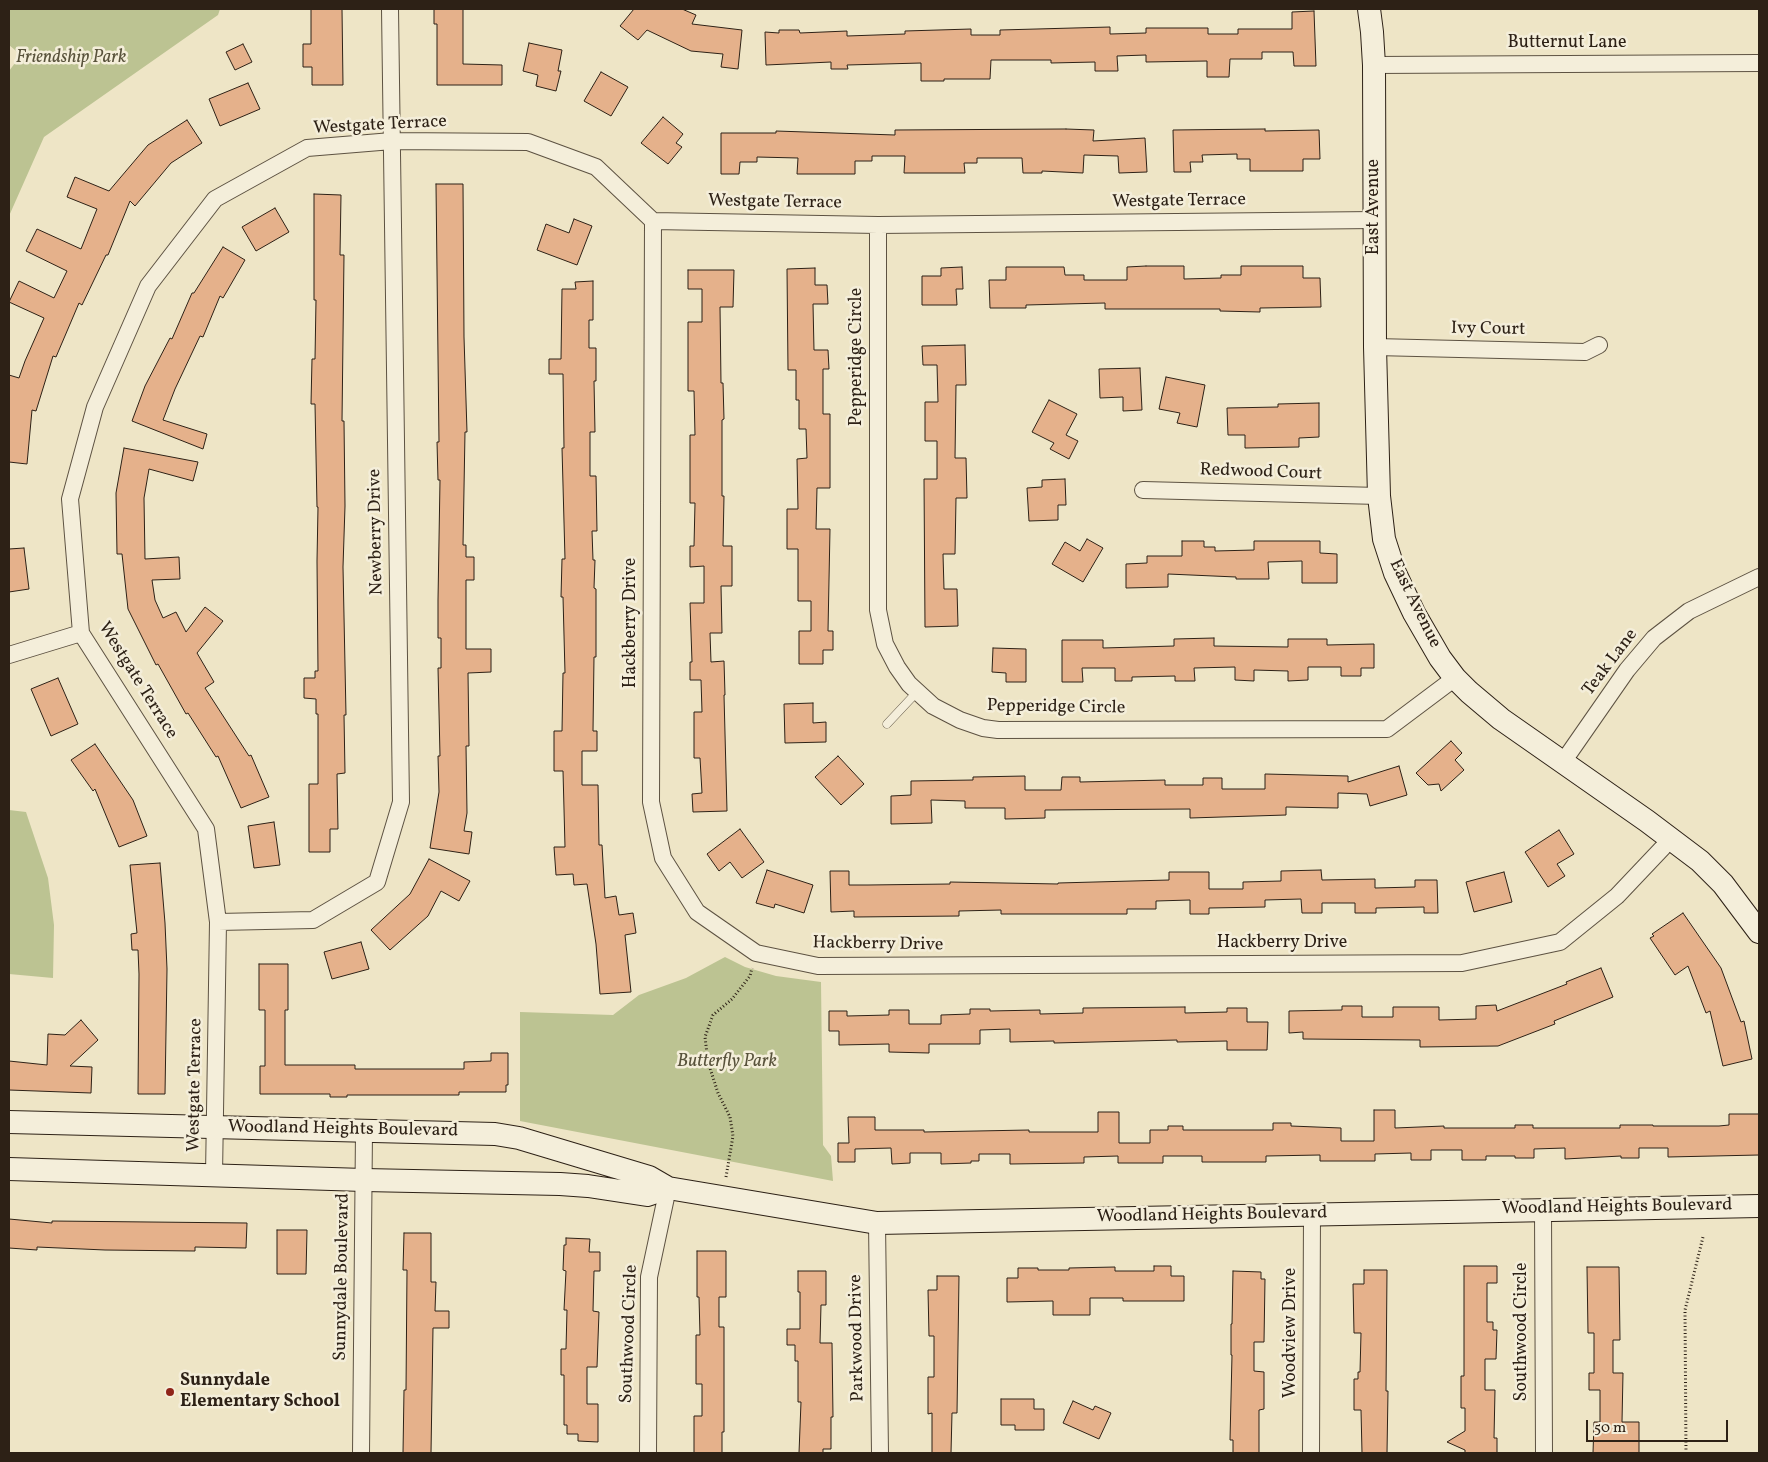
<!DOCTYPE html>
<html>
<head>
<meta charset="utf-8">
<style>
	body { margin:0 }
	#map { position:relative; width:1768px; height:1462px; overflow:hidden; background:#eee5c6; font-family:Vollkorn,serif }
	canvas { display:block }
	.frame { position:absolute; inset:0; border:10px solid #2d2116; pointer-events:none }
	.scale { position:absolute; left:1586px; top:1420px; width:142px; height:22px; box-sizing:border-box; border:2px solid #2d2116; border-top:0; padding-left:6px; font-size:15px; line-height:18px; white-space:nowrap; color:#2d2116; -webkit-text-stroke:4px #f4eeda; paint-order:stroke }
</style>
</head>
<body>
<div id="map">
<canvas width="1768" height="1462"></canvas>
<div class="frame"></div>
<div class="scale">50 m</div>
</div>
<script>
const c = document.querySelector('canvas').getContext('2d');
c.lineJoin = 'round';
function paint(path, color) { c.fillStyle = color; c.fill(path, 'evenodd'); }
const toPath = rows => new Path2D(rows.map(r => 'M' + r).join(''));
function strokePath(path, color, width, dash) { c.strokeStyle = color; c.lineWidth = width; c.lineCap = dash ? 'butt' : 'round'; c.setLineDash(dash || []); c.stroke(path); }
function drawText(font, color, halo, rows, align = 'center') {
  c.font = font + ' Vollkorn,serif'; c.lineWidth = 5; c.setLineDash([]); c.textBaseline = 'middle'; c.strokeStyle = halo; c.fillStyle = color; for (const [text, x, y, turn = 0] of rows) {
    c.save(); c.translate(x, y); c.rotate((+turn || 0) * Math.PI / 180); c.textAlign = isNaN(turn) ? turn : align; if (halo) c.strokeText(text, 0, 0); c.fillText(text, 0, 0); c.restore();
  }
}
const green = toPath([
	[9,9,220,9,218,15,44,137,9,216,9,71,21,55,9,45],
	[9,810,26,812,48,878,54,925,53,978,9,974],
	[725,957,745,967,776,976,821,982,823,1145,831,1156,833,1181,520,1121,520,1012,613,1015,639,995,686,978]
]);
const building = toPath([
	[311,9,342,9,343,85,312,85,312,67,303,67,303,44,311,44,311,9],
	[434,9,463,9,463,64,502,65,502,85,437,85,437,24,434,24,434,9],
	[634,9,682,9,696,15,692,24,742,30,738,69,721,67,723,54,691,51,647,30,638,40,620,26,634,9],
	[1314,11,1316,66,1294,66,1293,52,1262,52,1262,59,1230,59,1229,77,1207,77,1207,61,1146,62,1146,55,1117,56,1118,71,1095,71,1095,62,1051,63,1051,60,991,60,990,79,944,79,944,81,921,81,921,63,847,65,848,69,831,69,831,62,766,65,765,32,779,33,779,30,799,30,800,33,847,31,847,36,905,34,905,31,971,29,971,35,1000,35,1000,30,1110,27,1110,34,1146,33,1146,28,1208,28,1208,34,1238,34,1238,29,1292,29,1292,12,1314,11],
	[529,43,562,50,558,71,561,71,556,91,536,86,538,75,523,71,529,43],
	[243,44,252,62,235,70,226,52,243,44],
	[601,72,628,87,611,116,584,101,601,72],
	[248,83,260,109,220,126,209,99,248,83],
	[663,117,683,134,676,143,682,147,668,164,641,143,663,117],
	[187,120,202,143,171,163,135,206,130,201,108,255,106,255,82,305,79,303,56,357,53,356,36,411,32,410,27,464,9,462,9,375,19,378,25,361,44,318,9,302,19,281,54,298,67,271,26,251,37,229,81,249,97,209,67,197,75,177,109,191,148,145,187,120],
	[1066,129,1094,130,1093,141,1145,138,1147,172,1119,173,1118,156,1084,155,1083,173,1042,171,1042,173,1023,173,1022,158,977,158,977,163,964,163,965,173,904,173,905,156,872,156,872,161,855,161,855,174,797,174,798,158,757,157,757,162,740,162,739,174,721,174,721,133,776,133,776,131,895,135,895,130,1066,129],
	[1265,129,1265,131,1319,130,1320,159,1303,159,1303,171,1250,171,1250,159,1237,159,1237,154,1202,155,1203,162,1190,162,1191,172,1174,172,1173,130,1265,129],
	[436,184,463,184,464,337,467,432,465,432,463,545,466,545,466,557,474,557,474,580,466,580,466,649,491,649,491,672,468,673,469,746,466,746,467,813,464,831,472,832,469,854,430,848,439,792,438,756,440,756,438,668,441,668,441,638,438,638,438,600,440,480,438,480,437,442,439,442,436,184],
	[314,194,341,195,340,255,344,255,342,421,344,421,345,506,343,567,346,715,344,715,345,773,337,774,338,829,330,829,330,852,309,852,309,784,318,784,318,714,316,714,316,699,304,698,304,678,315,678,315,671,318,671,317,561,318,507,317,507,315,404,311,404,312,359,315,359,316,300,314,300,314,194],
	[275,208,289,232,256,251,242,227,275,208],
	[574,219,592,226,577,265,537,250,546,224,569,233,574,219],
	[223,247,245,260,223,298,220,296,203,337,200,336,175,389,163,420,207,434,203,449,132,421,145,386,170,338,172,339,192,293,194,293,223,247],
	[1146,266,1184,266,1184,279,1221,278,1221,275,1241,275,1241,266,1303,266,1303,278,1320,278,1321,307,1260,308,1260,312,1220,311,1220,309,1105,309,1105,303,1026,305,1026,308,990,308,989,280,1006,280,1006,267,1064,267,1065,275,1084,275,1084,280,1127,280,1127,267,1146,266],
	[962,267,963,289,956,289,957,305,922,305,922,276,941,276,941,268,962,267],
	[815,268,815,285,827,285,828,304,813,304,814,350,828,350,829,369,823,369,823,414,830,414,830,488,817,488,816,529,830,529,828,631,833,631,833,650,823,650,823,664,799,664,799,631,811,631,811,601,798,601,798,549,787,549,787,509,798,509,797,459,807,458,806,429,799,429,799,400,796,400,796,370,788,370,787,269,815,268],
	[688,270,734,270,733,307,720,307,721,383,723,383,724,419,722,420,722,496,724,496,723,546,732,546,732,586,721,586,722,633,710,633,711,662,724,661,725,695,724,695,727,811,693,812,692,794,702,793,700,758,694,758,694,712,702,712,701,680,690,680,690,662,692,662,690,603,704,603,704,566,690,567,690,546,694,546,695,503,690,503,690,435,695,435,694,391,688,391,688,322,702,322,702,289,688,289,688,270],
	[593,281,593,320,589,320,589,348,596,348,596,381,594,381,595,432,590,432,590,476,596,476,597,531,592,531,593,560,595,560,594,588,596,589,596,657,594,657,593,731,597,731,597,751,582,751,582,785,598,785,599,845,602,845,605,898,616,896,619,915,633,913,636,933,625,935,631,992,600,994,596,944,587,884,574,885,573,874,556,875,554,847,565,847,563,771,554,771,554,731,562,731,563,673,565,673,563,597,561,597,562,559,565,559,562,448,564,448,563,374,549,374,549,359,561,359,562,289,576,289,575,282,593,281],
	[965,345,966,385,956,385,955,458,966,458,967,498,956,498,955,554,943,554,944,589,957,589,958,626,925,627,924,479,937,479,937,441,925,441,925,402,938,402,937,365,923,365,922,346,965,345],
	[1140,368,1142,410,1123,411,1123,397,1100,398,1099,369,1140,368],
	[1166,377,1205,385,1197,427,1177,423,1180,413,1159,409,1166,377],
	[1049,400,1077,414,1066,435,1078,441,1069,459,1050,449,1054,443,1032,432,1049,400],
	[1319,403,1319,437,1299,438,1299,447,1245,448,1245,435,1228,435,1227,408,1278,407,1278,404,1319,403],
	[124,448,198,462,193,481,149,469,144,498,145,559,179,557,180,579,152,580,155,600,163,618,176,612,186,632,205,607,223,621,197,653,214,682,205,688,249,756,251,755,269,797,241,808,218,756,216,757,188,713,186,714,158,664,156,665,128,609,122,554,117,554,116,493,124,448],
	[1065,479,1066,505,1058,505,1058,520,1029,521,1027,488,1042,487,1042,480,1065,479],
	[1087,539,1103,548,1083,582,1052,564,1065,542,1080,551,1087,539],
	[1182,541,1204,541,1204,547,1215,547,1215,551,1254,550,1254,541,1320,541,1320,553,1337,554,1337,583,1302,583,1302,561,1268,562,1269,579,1236,579,1236,577,1168,574,1168,587,1126,588,1126,564,1147,563,1147,556,1182,556,1182,541],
	[24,548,29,589,9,592,9,549,24,548],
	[1214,638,1214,646,1288,647,1288,639,1327,639,1327,645,1374,644,1374,668,1361,668,1361,676,1341,676,1341,667,1308,667,1308,680,1288,681,1288,671,1254,670,1254,681,1235,680,1235,667,1194,668,1195,681,1175,681,1175,676,1132,677,1132,681,1115,681,1115,668,1082,668,1083,682,1062,682,1062,640,1103,640,1103,648,1174,646,1174,639,1214,638],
	[993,648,1026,649,1026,682,1006,682,1006,673,992,672,993,648],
	[58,678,78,724,51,736,31,689,58,678],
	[813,703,813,723,826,722,826,742,785,743,784,704,813,703],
	[1451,741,1462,753,1455,760,1464,770,1441,791,1439,784,1428,785,1416,773,1451,741],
	[95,744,133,800,147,836,119,847,95,789,93,791,71,760,95,744],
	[838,756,864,784,841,805,815,777,838,756],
	[1399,766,1407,795,1370,806,1367,794,1338,793,1338,808,1286,807,1286,815,1190,818,1190,809,1045,810,1045,818,1005,819,1005,808,965,808,965,801,931,800,932,823,891,824,891,796,911,795,911,781,973,780,973,777,1025,776,1025,790,1061,790,1062,777,1080,777,1080,782,1165,780,1165,785,1203,785,1203,778,1222,778,1222,789,1265,789,1265,774,1348,776,1348,782,1399,766],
	[274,822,280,865,254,868,248,826,274,822],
	[740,829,764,862,742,878,730,862,719,871,707,854,740,829],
	[1559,830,1574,854,1557,864,1565,876,1548,887,1525,852,1559,830],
	[429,859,470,881,459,901,441,891,428,916,390,950,371,930,410,894,429,859],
	[160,863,165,923,167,969,165,1094,138,1094,139,974,138,950,132,950,131,934,137,933,130,865,160,863],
	[767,870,813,885,804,913,775,904,774,908,756,903,767,870],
	[1321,870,1322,880,1375,879,1375,888,1415,887,1415,880,1437,880,1438,913,1424,913,1424,907,1376,908,1376,913,1355,913,1355,903,1322,903,1322,913,1302,913,1301,899,1265,900,1265,907,1209,908,1209,914,1190,914,1190,900,1156,901,1156,909,1127,909,1127,914,1001,914,1001,910,959,911,959,916,854,917,854,911,831,912,830,871,849,871,849,885,868,885,950,884,950,882,1058,884,1058,883,1169,880,1169,872,1209,872,1209,889,1243,889,1243,882,1281,881,1281,871,1321,870],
	[1504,872,1512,902,1474,912,1466,882,1504,872],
	[1683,913,1721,968,1741,1022,1744,1021,1752,1059,1723,1066,1710,1011,1706,1013,1688,966,1675,975,1650,938,1654,936,1652,934,1683,913],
	[361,942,369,969,332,979,324,952,361,942],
	[259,964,288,964,288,1010,285,1010,285,1065,355,1065,355,1069,464,1069,464,1062,491,1061,491,1053,508,1053,508,1085,506,1085,506,1092,459,1092,459,1095,347,1095,347,1097,330,1097,330,1094,260,1094,260,1066,265,1066,265,1010,259,1010,259,964],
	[1601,968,1613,997,1554,1021,1555,1024,1498,1046,1420,1047,1420,1040,1303,1039,1303,1032,1289,1033,1289,1011,1342,1010,1342,1006,1362,1006,1362,1017,1393,1017,1393,1007,1439,1007,1439,1020,1476,1019,1476,1006,1496,1005,1497,1011,1567,984,1566,982,1601,968],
	[1185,1007,1185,1013,1227,1012,1227,1008,1247,1008,1247,1022,1268,1022,1267,1050,1227,1050,1227,1041,1177,1042,1177,1040,1054,1043,1054,1041,1010,1042,1010,1029,980,1030,980,1044,929,1044,929,1053,889,1052,889,1044,839,1045,839,1031,829,1031,829,1011,847,1011,847,1016,889,1015,889,1010,909,1010,909,1024,941,1024,941,1015,970,1014,970,1009,990,1009,990,1011,1040,1010,1040,1014,1083,1013,1083,1008,1185,1007],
	[81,1020,98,1040,70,1066,92,1067,91,1093,9,1090,9,1061,47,1065,48,1034,65,1035,81,1020],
	[1374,1110,1395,1110,1395,1128,1444,1126,1444,1128,1515,1128,1515,1125,1533,1125,1533,1128,1620,1128,1620,1125,1653,1125,1653,1126,1719,1126,1729,1125,1729,1114,1759,1114,1759,1155,1668,1157,1668,1148,1639,1148,1639,1158,1621,1158,1621,1156,1565,1159,1565,1148,1534,1149,1534,1158,1515,1158,1515,1156,1486,1156,1486,1160,1462,1160,1462,1150,1431,1150,1431,1160,1411,1160,1411,1153,1375,1154,1375,1161,1320,1161,1320,1155,1266,1156,1266,1162,1202,1162,1202,1156,1163,1156,1163,1163,1118,1163,1118,1156,1084,1157,1084,1163,1010,1164,1010,1154,979,1154,979,1161,971,1161,971,1163,941,1164,941,1153,910,1153,910,1163,892,1164,891,1148,855,1149,855,1162,838,1162,838,1143,849,1143,848,1117,875,1117,875,1130,924,1130,924,1132,1029,1130,1029,1132,1098,1132,1098,1112,1119,1112,1119,1143,1150,1143,1150,1130,1168,1130,1168,1126,1183,1126,1183,1130,1273,1130,1273,1123,1291,1123,1291,1126,1341,1128,1341,1141,1374,1141,1374,1110],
	[9,1219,52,1223,52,1221,247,1223,246,1248,195,1247,195,1251,105,1250,37,1247,37,1250,9,1248,9,1219],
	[277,1230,307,1230,306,1274,277,1274,277,1230],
	[404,1233,431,1233,431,1282,436,1282,435,1311,449,1311,449,1328,433,1328,431,1453,403,1453,404,1390,406,1390,407,1270,403,1270,404,1233],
	[566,1238,590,1239,589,1252,600,1252,600,1271,594,1271,593,1311,599,1312,597,1367,587,1367,587,1404,598,1404,598,1442,578,1441,578,1434,567,1434,567,1425,564,1425,564,1375,561,1375,561,1349,566,1349,567,1310,564,1310,566,1271,563,1270,564,1245,566,1245,566,1238],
	[697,1251,726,1251,726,1297,719,1297,719,1327,724,1327,724,1432,722,1432,722,1453,694,1453,694,1416,702,1416,702,1384,696,1384,696,1335,700,1335,699,1297,697,1297,697,1251],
	[1154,1266,1171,1266,1171,1276,1184,1276,1184,1301,1123,1301,1123,1298,1090,1298,1090,1315,1053,1315,1053,1301,1007,1302,1007,1278,1018,1278,1018,1268,1038,1268,1038,1270,1069,1270,1069,1268,1115,1267,1115,1271,1154,1271,1154,1266],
	[1464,1266,1497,1266,1497,1283,1487,1283,1487,1322,1493,1322,1493,1330,1497,1330,1496,1359,1485,1359,1485,1390,1495,1390,1494,1438,1497,1438,1497,1453,1465,1453,1465,1450,1447,1442,1465,1431,1465,1408,1461,1408,1461,1376,1464,1376,1464,1266],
	[1587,1267,1619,1267,1620,1340,1613,1340,1613,1373,1623,1373,1622,1422,1639,1422,1639,1453,1593,1453,1594,1422,1600,1422,1600,1390,1589,1390,1589,1373,1594,1373,1594,1333,1588,1333,1587,1267],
	[1364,1270,1387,1270,1386,1391,1388,1391,1387,1453,1362,1453,1361,1410,1354,1410,1354,1379,1358,1379,1358,1372,1360,1372,1361,1333,1354,1333,1353,1284,1364,1284,1364,1270],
	[798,1271,826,1271,826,1305,821,1305,820,1343,832,1343,833,1417,831,1417,831,1449,823,1449,823,1453,799,1453,801,1402,798,1402,798,1361,795,1361,795,1345,787,1345,787,1329,800,1329,800,1292,798,1292,798,1271],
	[1233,1271,1261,1272,1261,1279,1265,1279,1264,1342,1254,1342,1254,1371,1264,1372,1264,1409,1259,1410,1259,1453,1233,1453,1233,1440,1230,1440,1232,1355,1231,1355,1231,1324,1232,1324,1233,1271],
	[937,1276,959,1276,957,1413,952,1413,951,1453,932,1453,932,1413,928,1414,928,1377,934,1377,934,1336,929,1336,928,1290,937,1290,937,1276],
	[1001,1399,1034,1399,1034,1409,1044,1409,1044,1430,1015,1430,1015,1425,1001,1425,1001,1399],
	[1073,1401,1093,1410,1095,1406,1111,1413,1099,1439,1063,1423,1073,1401]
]);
const path = toPath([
	[726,1177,733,1136,730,1117,718,1093,708,1062,705,1037,713,1015,732,999,750,976,752,968],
	[1686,1453,1685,1310,1703,1237]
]);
const lane = toPath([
	[887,724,917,692]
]);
const street = toPath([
	[1374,65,1759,63],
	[653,221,651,802,663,858,697,912,756,953,818,966,1462,963,1560,942,1617,896,1671,839],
	[878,225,878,610,885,644,897,667,909,684,933,706,960,720,983,728,998,730,1387,729,1455,678],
	[1375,347,1585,352,1599,345],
	[1143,490,1379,496],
	[9,655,81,633],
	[1563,762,1627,670,1654,638,1689,611,1759,577],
	[218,922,313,920,377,882,401,802,390,9],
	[214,1175,218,922,206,829,81,633,70,499,95,407,148,286,215,199,307,148,392,141,528,142,596,167,653,221,878,225,1375,220],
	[1543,1210,1544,1453],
	[877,1223,880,1453],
	[361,1453,364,1131],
	[648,1453,649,1277,668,1188],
	[1311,1453,1312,1213]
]);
const secondary = toPath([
	[1369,9,1372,32,1374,65,1375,347,1379,496,1384,539,1395,573,1414,613,1440,658,1455,678,1469,692,1501,719,1647,821,1700,861,1723,884,1759,932],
	[9,1122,495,1134,519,1138,649,1177,668,1188,877,1223,1759,1206],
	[9,1169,364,1180,560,1184,588,1186,647,1195,668,1188]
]);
const markers = [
	[170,1392,5,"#8f2418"]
];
const streetNames = [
	["Butternut Lane",1567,44],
	["Westgate Terrace",380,126,-3],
	["Westgate Terrace",1179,202,-1],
	["Westgate Terrace",775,203,1],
	["East Avenue",1375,207,-90],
	["Ivy Court",1488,330,1],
	["Pepperidge Circle",858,357,-90],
	["Redwood Court",1261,473,2],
	["Newberry Drive",377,532,-91],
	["East Avenue",1414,604,64],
	["Hackberry Drive",632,623,-90],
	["Teak Lane",1611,663,-53],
	["Westgate Terrace",137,681,58],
	["Pepperidge Circle",1056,708,1],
	["Hackberry Drive",1282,944],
	["Hackberry Drive",878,945,1],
	["Westgate Terrace",196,1085,-89],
	["Woodland Heights Boulevard",343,1130,1],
	["Woodland Heights Boulevard",1617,1208,-1],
	["Woodland Heights Boulevard",1212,1216,-1],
	["Sunnydale Boulevard",343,1277,-89],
	["Southwood Circle",1523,1332,-90],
	["Woodview Drive",1292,1333,-90],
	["Southwood Circle",630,1334,-88],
	["Parkwood Drive",858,1338,-91]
];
const parkNames = [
	["Friendship Park",71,59],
	["Butterfly Park",727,1063]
];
const poiNames = [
	["Sunnydale",180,1382],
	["Elementary School",180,1403]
];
paint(green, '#bcc392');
paint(building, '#e5b18b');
strokePath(building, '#2d2116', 1);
strokePath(lane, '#5d5242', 9);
strokePath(street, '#5d5242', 18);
strokePath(secondary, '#2d2116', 24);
strokePath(path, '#2d2116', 3, [1, 2.5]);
strokePath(lane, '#f4eeda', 8);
strokePath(street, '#f4eeda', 16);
strokePath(secondary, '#f4eeda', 22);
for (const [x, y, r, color] of markers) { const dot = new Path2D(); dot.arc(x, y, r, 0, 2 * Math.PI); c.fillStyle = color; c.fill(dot); strokePath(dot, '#f4eeda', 2); }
drawText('18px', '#2d2116', '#f4eeda', streetNames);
drawText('italic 18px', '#58523b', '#f4eeda', parkNames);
drawText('bold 18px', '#2d2116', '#f4eeda', poiNames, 'left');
</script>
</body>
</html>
